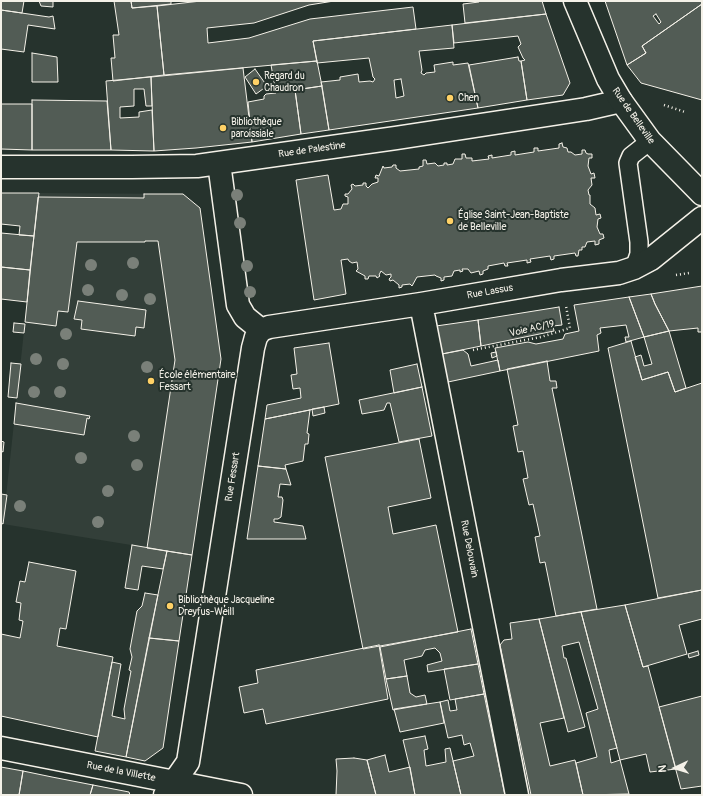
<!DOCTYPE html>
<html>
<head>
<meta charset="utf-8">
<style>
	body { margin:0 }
	#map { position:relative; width:703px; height:796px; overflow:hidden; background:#26332d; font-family:Pangolin,sans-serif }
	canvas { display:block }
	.frame { position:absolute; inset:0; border:2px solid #f4f1e8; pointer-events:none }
	.north { position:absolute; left:655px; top:748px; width:40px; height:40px; -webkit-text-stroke:3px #26332d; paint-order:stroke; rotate:266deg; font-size:11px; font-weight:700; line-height:16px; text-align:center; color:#f4f1e8 }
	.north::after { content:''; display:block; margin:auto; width:14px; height:18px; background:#f4f1e8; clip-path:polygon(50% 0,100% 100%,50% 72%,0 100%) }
</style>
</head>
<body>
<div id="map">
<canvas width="703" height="796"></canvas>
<div class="frame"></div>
<div class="north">N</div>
</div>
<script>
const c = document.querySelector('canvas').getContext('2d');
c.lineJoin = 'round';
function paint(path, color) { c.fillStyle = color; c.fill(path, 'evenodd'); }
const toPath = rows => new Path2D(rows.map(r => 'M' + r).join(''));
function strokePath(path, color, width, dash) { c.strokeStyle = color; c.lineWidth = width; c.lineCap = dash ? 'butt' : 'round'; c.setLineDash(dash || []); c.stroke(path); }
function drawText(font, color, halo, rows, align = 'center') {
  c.font = font + ' Pangolin,sans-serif'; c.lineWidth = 4; c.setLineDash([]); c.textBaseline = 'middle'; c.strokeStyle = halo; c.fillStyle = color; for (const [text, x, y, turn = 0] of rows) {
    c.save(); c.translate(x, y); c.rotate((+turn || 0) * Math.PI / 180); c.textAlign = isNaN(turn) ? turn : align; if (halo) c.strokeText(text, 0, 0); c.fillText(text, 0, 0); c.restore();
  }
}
const built = toPath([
	[39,193,183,194,200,208,198,509,192,555,3,524]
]);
const building = toPath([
	[1,1,24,1,22,13,1,10,1,1],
	[39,1,53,1,53,7,41,6,39,1],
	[114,1,131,1,132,8,157,6,164,75,113,81,111,58,115,58,113,35,119,35,114,1],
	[131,1,171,1,171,4,132,8,131,1],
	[201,1,334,1,309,5,254,23,207,28,208,43,249,38,310,19,413,7,416,29,313,41,317,61,164,75,157,6,201,1],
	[479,1,542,1,546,14,465,23,463,4,479,2,479,1],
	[605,1,702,1,702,4,642,46,646,53,627,65,605,1],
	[656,14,661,22,659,24,653,16,656,14],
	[702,4,702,100,641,83,627,65,646,53,642,46,702,4],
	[1,10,49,17,53,16,55,29,28,25,24,52,1,49,1,10],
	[546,14,570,83,563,95,527,100,521,61,525,60,523,58,518,47,521,44,518,36,454,43,452,25,546,14],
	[452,25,454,48,419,51,422,70,421,73,424,75,426,73,435,72,434,65,453,62,453,65,468,63,478,108,329,130,321,82,340,80,340,77,358,74,359,82,370,81,373,82,375,79,373,77,369,58,317,63,313,41,452,25],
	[401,79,404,96,396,98,394,80,401,79],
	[32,53,57,57,58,82,32,82,32,53],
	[518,57,519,61,521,61,527,100,478,108,469,65,518,57],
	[317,61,322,86,295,90,301,134,252,142,248,102,264,99,264,96,266,94,276,93,271,65,317,61],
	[243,68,252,142,196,148,154,151,151,77,243,68],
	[255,69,267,86,256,94,245,77,255,69],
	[151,77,152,106,146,106,144,89,134,89,134,106,120,107,120,118,139,117,139,112,152,110,154,151,111,150,106,81,151,77],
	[322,86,329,130,301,134,295,90,322,86],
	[32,100,107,101,111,150,32,150,32,100],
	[1,104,32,104,32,150,1,149,1,104],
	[562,143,563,147,567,148,568,152,571,152,575,155,582,154,582,150,585,150,586,153,588,154,592,154,592,158,589,158,588,166,591,174,594,173,595,178,591,178,592,185,588,190,589,195,590,195,590,204,595,208,596,215,600,214,601,218,598,219,597,227,600,234,603,234,604,238,599,240,599,244,595,245,595,241,587,242,585,247,582,247,582,250,579,250,578,256,576,256,575,253,554,256,554,259,551,260,550,256,530,259,531,262,527,263,527,260,507,263,508,266,505,266,504,263,488,266,488,269,483,271,483,274,480,275,479,271,471,273,468,269,462,269,463,271,460,272,460,270,454,271,452,276,444,277,444,280,441,281,441,278,436,276,435,275,417,277,412,286,410,284,402,285,402,287,399,288,399,285,393,280,390,281,389,279,391,277,391,274,386,275,381,271,379,275,380,276,377,278,376,276,369,276,368,279,365,279,365,276,356,271,358,269,357,262,352,263,349,261,348,259,341,260,346,294,314,300,296,180,328,175,334,210,341,209,343,204,348,204,348,197,345,196,345,194,348,194,352,189,351,185,353,184,355,186,363,185,363,183,366,183,366,186,368,188,372,184,378,182,378,178,375,178,376,175,379,176,383,166,384,168,392,167,393,165,396,165,396,168,400,171,419,169,419,167,423,166,423,160,426,160,427,164,435,163,438,166,444,165,444,163,447,163,447,165,453,164,455,159,462,159,462,154,465,154,466,158,472,158,472,161,489,159,488,156,492,155,492,158,511,155,511,152,515,151,515,155,534,152,534,148,538,148,538,151,559,148,559,144,562,143],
	[1,193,39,193,34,236,19,235,20,226,1,224,1,193],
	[144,194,183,194,200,208,221,359,192,555,147,548,175,360,158,241,145,241,145,242,77,242,68,312,58,311,56,326,25,322,38,197,144,198,144,194],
	[1,233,34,236,30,270,1,267,1,233],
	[1,267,30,270,27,302,1,299,1,267],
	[702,286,702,332,698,332,698,328,669,331,686,388,675,392,668,372,642,380,635,357,641,355,644,366,652,364,644,337,669,331,655,304,651,294,702,286],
	[651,294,655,304,669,331,644,337,629,297,651,294],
	[629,297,644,337,626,342,625,337,629,337,626,325,600,328,601,333,597,335,599,351,500,371,495,348,528,342,536,344,563,339,565,334,579,331,574,305,629,297],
	[78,301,146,310,144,328,136,327,135,336,81,329,82,320,74,319,78,301],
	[559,307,562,325,553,326,554,331,481,346,478,320,559,307],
	[478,320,481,346,442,354,436,326,478,320],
	[14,323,25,324,24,333,13,332,14,323],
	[631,341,642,380,668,372,675,392,702,383,702,590,658,598,608,348,631,341],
	[329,343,339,404,265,419,267,405,301,398,300,388,293,389,291,375,297,374,294,348,329,343],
	[463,350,468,354,471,366,498,360,500,371,448,382,442,354,463,350],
	[496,352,497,356,492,358,491,353,496,352],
	[547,361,550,381,556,381,557,388,552,388,597,609,556,616,545,562,540,563,535,537,540,536,533,504,529,505,523,479,528,478,523,451,518,452,513,426,518,425,507,369,547,361],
	[11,363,21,364,17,398,8,397,11,363],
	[417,364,422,387,394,393,390,370,417,364],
	[422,387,432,436,399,442,390,403,387,403,384,410,362,414,359,400,422,387],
	[16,403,90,416,89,419,87,418,84,435,14,424,16,403],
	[324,407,325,413,313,416,312,409,324,407],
	[310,410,307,433,309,434,308,444,305,444,303,461,285,465,286,469,258,466,265,419,310,410],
	[419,439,431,498,388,507,393,534,436,525,458,632,363,649,325,457,419,439],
	[1,441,4,442,3,452,1,451,1,441],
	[258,466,286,469,291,485,280,484,278,497,282,497,283,500,281,517,278,519,274,519,274,522,303,526,306,539,247,539,258,466],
	[1,494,7,495,3,524,1,523,1,494],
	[132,545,167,551,163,569,142,566,138,590,125,588,132,545],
	[167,551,192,555,179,641,149,638,167,551],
	[29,562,76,571,66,629,60,628,57,646,113,657,98,737,1,716,1,634,20,638,23,621,19,620,21,603,16,602,20,581,25,582,29,562],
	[702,590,702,619,679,625,687,654,643,667,625,605,702,590],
	[145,593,158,595,126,757,95,751,112,662,121,664,112,716,125,719,124,709,131,671,129,670,132,657,130,649,137,611,142,606,145,593],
	[625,605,643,667,648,666,676,769,650,772,646,754,620,760,581,612,625,605],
	[581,612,617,748,609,750,611,763,620,760,629,794,583,795,576,763,597,757,586,713,598,709,579,642,562,646,564,658,566,658,585,727,568,732,539,619,581,612],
	[539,619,564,718,540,723,550,766,575,760,583,795,531,795,500,645,504,640,512,639,510,623,539,619],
	[471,629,478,664,428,672,427,665,442,661,440,653,435,648,425,650,422,656,404,660,407,676,386,679,380,647,471,629],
	[149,638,179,641,163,748,145,761,126,757,149,638],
	[379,645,388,699,266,724,263,709,244,713,239,687,258,683,256,670,379,645],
	[698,651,699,655,689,658,688,654,698,651],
	[478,664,484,694,450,700,444,669,478,664],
	[407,676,410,693,416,697,425,695,427,704,393,710,386,679,407,676],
	[484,694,505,795,461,795,453,761,474,756,470,743,464,745,462,735,448,738,440,702,448,700,450,711,457,710,455,699,484,694],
	[702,696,702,786,681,789,659,707,702,696],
	[440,702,444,723,400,732,394,709,440,702],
	[425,736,428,749,424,750,426,766,446,762,445,749,450,748,461,795,415,795,410,769,403,740,425,736],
	[385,755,389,772,410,767,415,795,376,795,367,760,385,755],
	[354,758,367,760,376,795,336,795,337,771,336,759,354,758],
	[1,767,23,771,19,795,1,795,1,767],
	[23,771,52,777,93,785,90,795,19,795,23,771],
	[93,785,129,792,130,795,90,795,93,785]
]);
const path = toPath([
	[664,105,685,112],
	[676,275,689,273],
	[473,350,541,337,570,328,566,306]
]);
const lane = toPath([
	[634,268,639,254,639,242,628,163,631,156,650,141]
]);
const street = toPath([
	[219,163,238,305,245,317,261,330],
	[1,167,132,167,197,166,396,138,586,109,621,101],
	[421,304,517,795],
	[261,330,269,327,421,304,561,280,619,273,634,268,651,259,702,218],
	[1,748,241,795],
	[165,795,188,762,253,348,256,337,261,330]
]);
const secondary = toPath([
	[575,1,608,79,621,101,650,141,702,194]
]);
const trees = [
	[237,195],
	[240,223],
	[133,263],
	[91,265],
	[247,266],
	[88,290],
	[250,292],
	[122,295],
	[150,299],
	[66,334],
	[36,359],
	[63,364],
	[147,367],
	[34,392],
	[60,392],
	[134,436],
	[81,458],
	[137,465],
	[108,491],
	[20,506],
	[98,522]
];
const markers = [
	[256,82,4,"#ffd166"],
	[450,98,4,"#ffd166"],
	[223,128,4,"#ffd166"],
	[450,221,4,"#ffd166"],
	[151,381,4,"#ffd166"],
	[170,606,4,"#ffd166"]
];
const poiNames = [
	["Regard du",264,76],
	["Chaudron",264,88],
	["Chen",458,98],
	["Bibliothèque",231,122],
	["paroissiale",231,134],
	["Église Saint-Jean-Baptiste",458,215],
	["de Belleville",458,227],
	["École élémentaire",159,375],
	["Fessart",159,387],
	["Bibliothèque Jacqueline",178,600],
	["Dreyfus-Weill",178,612]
];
const streetNames = [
	["Rue de Belleville",633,116,55],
	["Rue de Palestine",312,150,-8],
	["Rue Lassus",490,292,-10],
	["Voie AC/19",532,329,-13],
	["Rue Fessart",233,477,-81],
	["Rue Delouvain",469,549,79],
	["Rue de la Villette",121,772,11]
];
paint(built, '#333f39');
paint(building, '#525c55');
strokePath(building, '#f4f1e8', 1);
strokePath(lane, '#f4f1e8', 20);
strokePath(street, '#f4f1e8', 25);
strokePath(secondary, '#f4f1e8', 25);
strokePath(path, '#f4f1e8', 2.5, [1, 3]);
strokePath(lane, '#26332d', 17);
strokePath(street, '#26332d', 22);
strokePath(secondary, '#26332d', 22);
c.fillStyle = '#7a8079';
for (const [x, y] of trees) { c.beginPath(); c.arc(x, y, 6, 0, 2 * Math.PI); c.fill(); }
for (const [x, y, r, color] of markers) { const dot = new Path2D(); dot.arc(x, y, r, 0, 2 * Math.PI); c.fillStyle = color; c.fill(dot); strokePath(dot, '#26332d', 1.5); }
drawText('10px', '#f4f1e8', '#26332d', poiNames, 'left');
drawText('10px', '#f4f1e8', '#26332d', streetNames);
</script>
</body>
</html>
